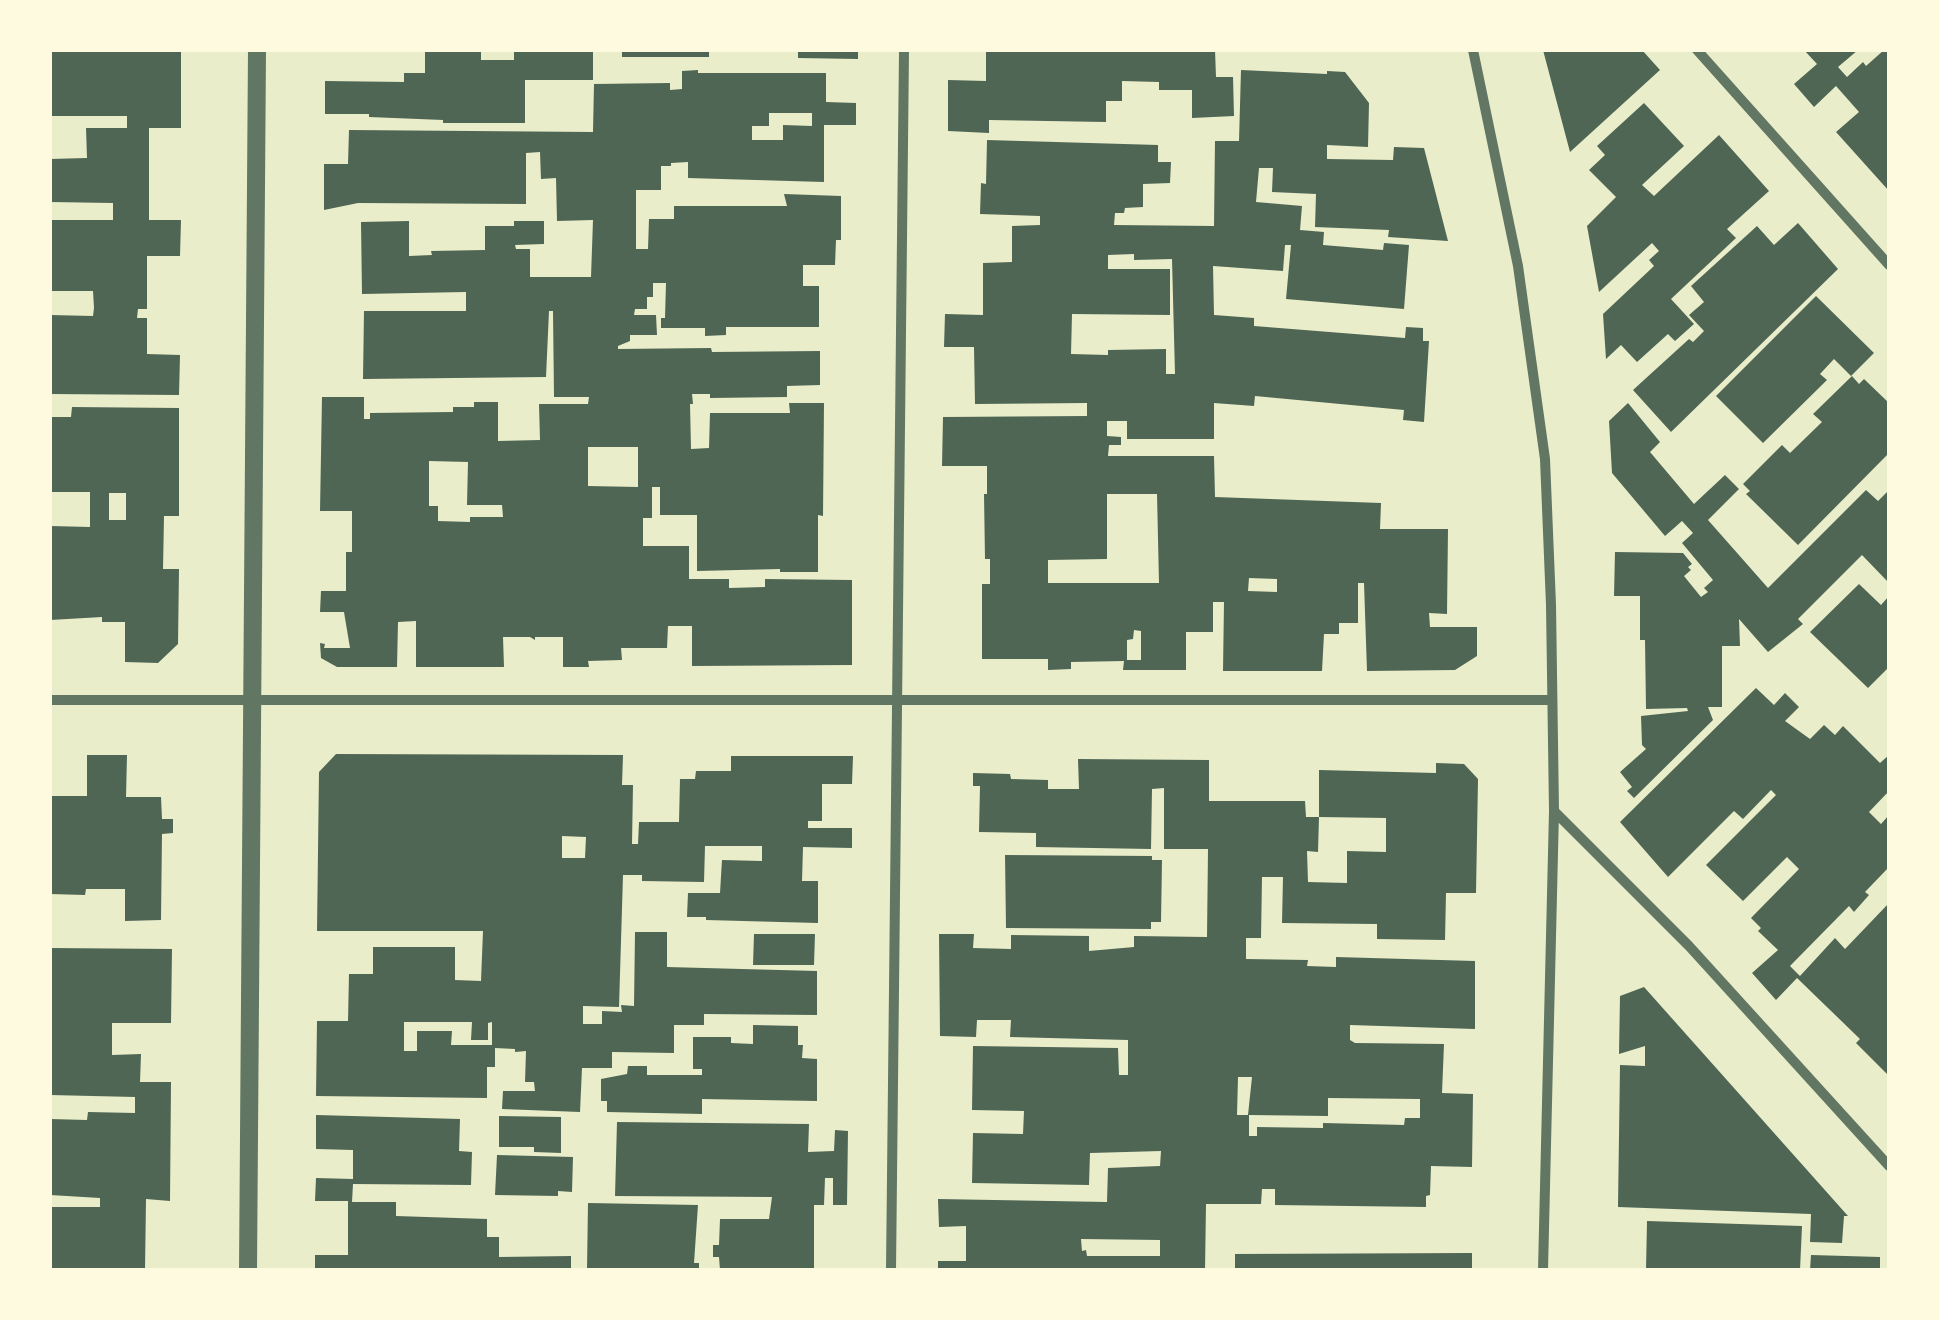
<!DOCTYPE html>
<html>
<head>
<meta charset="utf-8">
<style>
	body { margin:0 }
	#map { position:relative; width:1939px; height:1320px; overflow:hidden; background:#e9edc9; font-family:Spectral,serif }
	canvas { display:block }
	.frame { position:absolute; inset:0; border:52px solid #fefae0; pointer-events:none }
</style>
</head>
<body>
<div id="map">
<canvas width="1939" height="1320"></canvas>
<div class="frame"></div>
</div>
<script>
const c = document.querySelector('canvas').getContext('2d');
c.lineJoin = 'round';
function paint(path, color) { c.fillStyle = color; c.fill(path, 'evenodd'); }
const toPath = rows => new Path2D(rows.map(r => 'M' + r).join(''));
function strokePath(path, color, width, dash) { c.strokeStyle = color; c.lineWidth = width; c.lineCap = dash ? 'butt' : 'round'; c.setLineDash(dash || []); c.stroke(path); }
const building = toPath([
	[50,50,181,50,181,128,149,128,149,220,181,220,180,256,147,256,147,309,138,309,137,318,147,318,147,354,180,355,179,395,50,394,50,315,93,316,94,308,93,291,50,291,50,220,113,220,113,203,50,202,50,159,87,158,86,128,127,128,127,116,50,116],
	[425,50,481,50,481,60,514,60,514,50,593,50,593,80,525,80,525,123,443,123,443,120,369,117,369,114,325,114,325,81,404,82,404,73,425,73],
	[622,50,709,50,709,57,622,57],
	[798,50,858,50,858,59,798,58],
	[986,50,1215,50,1216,77,1233,77,1234,116,1192,118,1192,90,1159,90,1159,82,1122,81,1122,101,1106,101,1106,122,989,120,989,133,948,131,948,80,986,81],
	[1543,50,1642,50,1660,70,1570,152],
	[1804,50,1858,50,1838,67,1847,77,1863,62,1866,66,1884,50,1889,50,1889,191,1836,132,1859,112,1836,86,1814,107,1794,84,1817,64],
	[698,70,698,73,826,73,826,102,856,103,856,125,824,125,824,182,688,178,688,162,671,163,671,166,661,166,661,190,636,190,636,249,648,249,649,219,674,219,674,206,787,206,784,194,841,196,841,240,836,240,835,265,803,265,803,286,819,286,819,327,726,327,726,335,705,336,705,328,661,328,661,318,665,318,666,283,653,283,653,297,647,297,647,309,635,309,634,315,656,315,657,335,630,335,630,341,618,346,618,349,711,348,712,352,820,351,820,385,787,386,787,397,710,398,710,394,692,394,693,404,690,404,691,449,709,448,710,413,790,413,789,403,824,403,823,516,818,515,818,572,780,572,780,569,697,571,697,515,660,515,660,487,652,487,652,518,643,518,643,546,689,546,689,579,729,579,729,588,765,587,765,579,852,580,852,665,692,666,692,626,668,626,667,648,621,648,622,660,588,661,589,667,563,667,563,637,535,637,535,640,530,637,503,637,504,667,416,667,416,621,398,622,397,667,337,667,321,658,320,643,325,644,324,648,350,648,344,612,320,612,321,591,346,591,346,552,352,552,352,511,320,511,322,397,364,397,364,419,370,419,370,413,453,412,453,407,474,407,474,402,498,402,498,441,540,440,539,404,588,404,589,397,554,397,553,311,549,311,546,377,363,379,364,311,466,311,466,292,362,294,361,222,409,221,409,256,432,255,431,251,485,250,485,226,514,226,514,221,544,221,544,244,515,245,516,249,530,249,530,277,591,277,593,220,557,221,556,178,541,179,540,152,526,153,526,204,358,203,324,210,324,164,348,164,349,130,593,132,594,84,670,83,670,90,682,89,682,71],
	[769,113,812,113,812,126,783,125,783,140,752,140,752,126,769,126],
	[588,447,638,447,638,487,588,486],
	[429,461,468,462,467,505,502,505,503,517,470,517,470,522,438,521,438,506,429,506],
	[1241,70,1327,74,1327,71,1345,72,1369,103,1368,147,1327,145,1327,159,1393,160,1394,147,1424,148,1448,241,1388,237,1389,230,1315,227,1316,194,1272,192,1273,168,1259,168,1256,202,1302,206,1300,230,1324,232,1323,245,1383,250,1384,243,1409,245,1404,309,1286,299,1291,245,1285,245,1283,271,1213,266,1214,315,1254,318,1254,326,1405,338,1406,327,1423,328,1423,341,1429,341,1424,422,1403,420,1404,410,1255,396,1254,406,1214,403,1214,439,1127,439,1127,421,1107,421,1107,436,1121,437,1121,445,1109,445,1108,456,1214,456,1215,497,1381,503,1380,529,1448,529,1447,614,1429,613,1430,627,1477,627,1477,656,1455,670,1367,671,1364,583,1358,583,1358,623,1339,623,1339,634,1324,634,1322,671,1223,671,1224,602,1213,602,1213,632,1186,632,1186,670,1123,670,1124,661,1071,662,1071,669,1048,670,1048,659,982,659,982,584,990,584,990,559,985,559,984,494,987,494,987,466,942,466,943,417,1087,416,1087,403,975,404,974,347,944,347,945,314,983,315,983,263,1012,262,1012,226,1040,225,1040,216,980,214,981,183,986,184,987,140,1158,145,1158,162,1171,162,1170,183,1143,184,1143,207,1125,208,1124,213,1115,213,1114,225,1214,226,1215,141,1239,141],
	[1134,254,1134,260,1172,259,1175,374,1166,374,1166,349,1108,350,1108,355,1071,354,1072,314,1170,315,1170,269,1108,269,1108,255],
	[1107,494,1157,494,1159,583,1048,583,1048,560,1107,559],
	[1249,578,1277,579,1277,592,1248,591],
	[1134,630,1141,631,1141,660,1127,660,1127,640,1133,639],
	[1644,103,1684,146,1642,185,1654,196,1719,135,1769,191,1727,229,1736,238,1671,299,1694,324,1675,341,1668,334,1637,362,1621,345,1606,359,1603,314,1654,266,1649,260,1659,251,1652,243,1599,292,1587,226,1616,197,1589,170,1605,155,1597,146],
	[1798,223,1838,269,1671,432,1633,390,1689,339,1693,342,1704,331,1689,315,1704,302,1691,286,1757,226,1774,245],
	[1816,296,1874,353,1851,376,1834,359,1820,374,1827,380,1763,443,1716,396],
	[1852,376,1859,384,1864,379,1889,403,1889,453,1798,545,1746,494,1750,491,1743,484,1782,445,1790,453,1822,422,1813,414],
	[1628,403,1660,442,1650,452,1694,504,1725,475,1739,489,1708,520,1768,588,1866,490,1878,501,1889,490,1889,583,1862,555,1798,619,1803,624,1768,652,1739,619,1740,646,1722,646,1722,707,1708,707,1713,720,1634,798,1627,791,1632,787,1620,772,1646,749,1642,745,1641,716,1688,711,1687,708,1646,709,1645,640,1640,640,1640,596,1614,596,1615,552,1683,553,1692,564,1688,567,1691,570,1684,576,1701,597,1708,592,1704,588,1713,580,1682,543,1693,533,1682,521,1665,536,1612,473,1609,421],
	[72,407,179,408,179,516,164,516,163,569,179,569,178,644,158,663,125,662,125,622,102,622,102,617,50,620,50,526,90,527,90,492,50,492,50,417,71,417],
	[109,493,126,493,126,520,109,520],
	[1859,584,1881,605,1889,596,1889,667,1868,688,1810,632],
	[1756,688,1774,705,1785,693,1799,707,1785,721,1810,739,1824,725,1835,735,1843,726,1880,763,1889,755,1889,791,1869,812,1881,824,1889,815,1889,867,1865,892,1869,895,1854,912,1849,906,1790,966,1800,976,1835,938,1845,949,1889,903,1889,1076,1856,1043,1860,1039,1797,978,1776,1000,1752,973,1778,950,1758,931,1761,928,1751,918,1799,869,1787,857,1743,901,1706,865,1776,795,1771,790,1743,819,1734,811,1668,877,1620,822],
	[336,754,623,755,622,785,633,785,632,844,638,844,639,822,679,822,680,779,695,779,696,771,731,771,731,756,853,756,852,784,822,784,822,821,808,821,808,828,852,828,852,848,803,847,802,881,818,881,818,923,706,920,706,917,687,917,688,893,720,893,722,860,762,861,762,846,705,846,704,882,642,881,642,875,623,875,619,1007,583,1006,583,1024,602,1024,602,1011,622,1012,621,1005,634,1006,635,932,667,932,667,967,817,971,817,1015,704,1014,704,1025,674,1025,674,1053,612,1052,612,1068,582,1068,580,1112,502,1109,503,1091,535,1091,534,1082,525,1082,526,1051,515,1052,515,1049,495,1048,495,1067,487,1067,487,1098,316,1096,317,1021,348,1021,349,974,373,974,373,947,455,947,455,980,481,981,483,931,317,931,319,772],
	[562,836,586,837,585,858,562,858],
	[404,1022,472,1022,471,1040,488,1040,488,1023,492,1022,492,1045,451,1045,452,1031,417,1031,417,1051,404,1051],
	[87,755,127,755,126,797,161,797,162,819,173,819,173,833,162,834,161,920,125,921,125,889,86,889,85,895,50,894,50,796,87,796],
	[1078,759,1209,760,1209,801,1305,801,1306,817,1319,817,1318,852,1307,851,1308,882,1347,883,1347,851,1386,852,1386,818,1319,817,1319,770,1436,773,1436,763,1464,764,1478,779,1476,893,1446,893,1445,940,1377,939,1377,924,1282,923,1283,877,1262,877,1261,938,1246,938,1246,959,1308,960,1307,966,1336,967,1336,957,1475,961,1475,1029,1350,1025,1350,1040,1355,1043,1444,1044,1442,1093,1473,1094,1472,1167,1431,1166,1430,1195,1426,1196,1426,1207,1275,1205,1275,1189,1262,1189,1261,1204,1206,1204,1205,1270,938,1270,938,1261,966,1261,966,1226,939,1227,938,1199,1107,1202,1108,1168,1160,1166,1161,1151,1090,1153,1089,1185,972,1183,973,1133,1023,1134,1024,1111,972,1110,973,1046,1118,1048,1119,1075,1128,1075,1128,1040,1010,1037,1011,1020,977,1020,976,1037,940,1036,939,934,974,934,973,948,1011,949,1011,935,1089,936,1089,951,1134,947,1134,936,1207,937,1208,849,1164,849,1164,788,1152,789,1151,849,1036,847,1036,833,979,832,980,786,973,786,973,773,1010,774,1011,779,1048,780,1048,789,1079,789],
	[1238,1077,1252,1077,1248,1115,1237,1115],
	[1328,1098,1420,1099,1420,1118,1405,1118,1404,1125,1323,1123,1323,1128,1257,1127,1257,1136,1249,1136,1249,1115,1328,1116],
	[1081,1239,1160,1240,1160,1256,1087,1256,1086,1250,1082,1251],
	[1005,855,1152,856,1152,860,1162,860,1161,922,1151,922,1151,929,1006,928],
	[754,934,815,934,814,965,753,965],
	[50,948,172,949,171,1023,112,1023,112,1055,141,1054,140,1082,171,1082,170,1201,146,1199,145,1270,50,1270,50,1207,100,1207,100,1198,50,1195,50,1119,87,1120,88,1112,135,1113,135,1097,50,1095],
	[1644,987,1848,1216,1844,1216,1842,1243,1810,1242,1811,1214,1618,1207,1620,1065,1645,1066,1645,1046,1619,1054,1620,996],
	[753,1025,798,1026,798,1045,803,1045,802,1058,817,1059,817,1101,702,1099,702,1114,607,1112,607,1101,601,1101,601,1079,627,1074,628,1066,647,1066,647,1075,702,1075,702,1069,693,1069,693,1037,731,1037,731,1043,753,1044],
	[316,1115,460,1119,459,1151,472,1152,471,1185,353,1184,352,1202,396,1202,396,1216,487,1219,487,1237,499,1237,499,1257,571,1256,571,1270,315,1270,315,1255,348,1255,348,1201,315,1201,316,1178,353,1179,353,1150,316,1149],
	[499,1116,561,1117,561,1153,534,1152,534,1147,499,1147],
	[617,1122,809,1124,808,1152,834,1151,835,1130,848,1131,847,1205,833,1205,833,1178,825,1178,824,1205,814,1205,814,1270,720,1270,719,1257,713,1257,713,1245,719,1245,720,1219,769,1219,772,1197,615,1196],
	[497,1155,573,1157,572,1192,558,1191,558,1196,495,1195],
	[588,1203,698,1205,694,1263,699,1263,699,1270,587,1270],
	[1647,1221,1802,1226,1800,1270,1646,1270],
	[1472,1253,1472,1270,1235,1270,1235,1254],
	[1811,1255,1880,1257,1880,1270,1810,1270]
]);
const minor = toPath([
	[1473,50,1518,266,1545,459,1551,605,1554,811,1543,1270],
	[1697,50,1889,265],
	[50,700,1552,700],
	[1554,811,1689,946,1889,1166],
	[891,1270,904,50]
]);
const tertiary = toPath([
	[248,1270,257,50]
]);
paint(building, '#4f6655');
strokePath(minor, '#617663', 10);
strokePath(tertiary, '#617663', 18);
</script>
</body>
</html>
